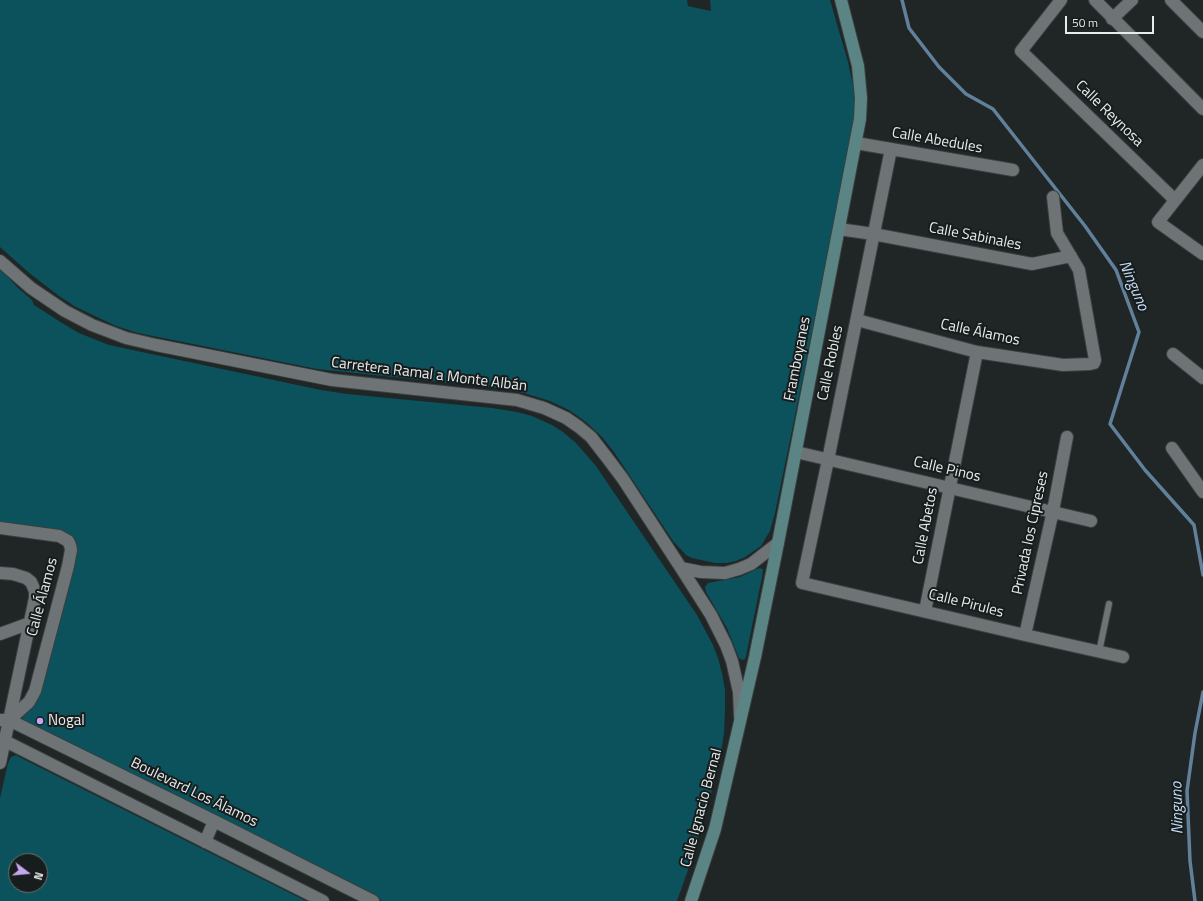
<!DOCTYPE html>
<html>
<head>
<meta charset="utf-8">
<style>
	body { margin:0 }
	#map { position:relative; width:1203px; height:901px; overflow:hidden; background:#202526; font-family:"Titillium Web",sans-serif }
	canvas { display:block }
	.north { position:absolute; left:8px; top:853px; width:40px; height:40px; box-sizing:border-box; background:#171c1c; border:1px solid #6a6f6f; border-radius:50%; rotate:106deg; font-size:11px; font-weight:700; line-height:16px; text-align:center; color:#e7ebeb }
	.north::after { content:''; display:block; margin:auto; width:14px; height:18px; background:#c5a7f1; clip-path:polygon(50% 0,100% 100%,50% 72%,0 100%) }
	.scale { position:absolute; left:1065px; top:16px; width:89px; height:18px; box-sizing:border-box; border:2px solid #e7ebeb; border-top:0; padding-left:5px; font-size:12px; line-height:14px; white-space:nowrap; color:#e7ebeb; -webkit-text-stroke:3px #171c1c; paint-order:stroke }
</style>
</head>
<body>
<div id="map">
<canvas width="1203" height="901"></canvas>
<div class="north">N</div>
<div class="scale">50 m</div>
</div>
<script>
const c = document.querySelector('canvas').getContext('2d');
c.lineJoin = 'round';
function paint(path, color) { c.fillStyle = color; c.fill(path, 'evenodd'); }
const toPath = rows => new Path2D(rows.map(r => 'M' + r).join(''));
function strokePath(path, color, width, dash) { c.strokeStyle = color; c.lineWidth = width; c.lineCap = dash ? 'butt' : 'round'; c.setLineDash(dash || []); c.stroke(path); }
function drawText(font, color, halo, rows, align = 'center') {
  c.font = font + ' "Titillium Web",sans-serif'; c.lineWidth = 4; c.setLineDash([]); c.textBaseline = 'middle'; c.strokeStyle = halo; c.fillStyle = color; for (const [text, x, y, turn = 0] of rows) {
    c.save(); c.translate(x, y); c.rotate((+turn || 0) * Math.PI / 180); c.textAlign = isNaN(turn) ? turn : align; if (halo) c.strokeText(text, 0, 0); c.fillText(text, 0, 0); c.restore();
  }
}
const green = toPath([
	[0,0,687,0,688,6,711,11,710,0,830,0,848,62,854,90,854,121,848,157,775,513,770,531,761,546,745,557,736,561,727,563,715,563,692,558,686,555,673,541,614,452,602,437,586,422,569,410,550,401,524,393,498,388,317,369,138,333,116,326,97,317,76,307,59,296,28,272,0,247],
	[0,268,18,288,32,300,34,305,62,323,79,333,109,345,321,390,347,394,492,408,517,412,532,416,552,425,563,432,576,443,596,466,697,615,713,645,718,658,722,673,725,690,725,711,724,733,720,760,705,816,693,856,677,901,382,901,57,736,46,731,28,726,22,720,23,714,40,686,76,556,77,544,75,539,71,536,0,523],
	[759,568,763,569,762,577,746,656,745,659,742,660,739,658,727,628,706,592,705,587,708,583,740,577],
	[16,755,19,757,306,901,0,901,0,798,8,763,11,757],
	[16,861,40,861,40,885,16,885]
]);
const stream = toPath([
	[902,0,909,28,939,67,966,94,993,109,1085,226,1116,270,1139,332,1110,424,1145,470,1194,525,1203,575],
	[1195,901,1190,861,1187,791,1195,733,1203,692]
]);
const service = toPath([
	[1099,652,1109,604]
]);
const minor = toPath([
	[1061,0,1021,51,1175,200],
	[1171,0,1203,32],
	[1112,19,1132,0],
	[856,143,1013,170],
	[891,149,828,460,802,583,1025,635,1123,657],
	[1203,165,1158,222,1203,254],
	[839,229,873,234,1032,264,1071,256],
	[857,320,977,352,1063,365,1090,364,1094,363,1095,360,1079,270,1057,233,1053,197],
	[1173,354,1203,378],
	[1172,448,1203,492],
	[796,452,1091,521],
	[0,528,59,536,68,541,70,545,71,550,68,566,35,691,29,702,9,720],
	[0,573,13,574,26,578,31,582,35,591,35,598,0,763],
	[925,611,977,352],
	[0,634,30,623],
	[1025,635,1053,511,1067,437],
	[0,720,9,720,214,821,373,901],
	[0,742,5,741,323,901],
	[205,842,214,821]
]);
const tertiary = toPath([
	[1095,0,1203,109],
	[0,261,31,288,65,311,92,325,126,338,156,345,332,380,517,400,544,408,566,418,579,427,591,437,608,459,623,479,681,568,711,615,726,645,732,661,739,692,740,716],
	[681,568,701,572,725,573,739,569,751,564,778,543]
]);
const secondary = toPath([
	[691,901,715,829,755,657,778,543,860,119,861,98,858,66,841,0]
]);
const markers = [
	[40,721,4,"#c5a7f1"]
];
const streetNames = [
	["Calle Reynosa",1109,114,44],
	["Calle Abedules",937,141,10],
	["Calle Sabinales",975,237,11],
	["Calle Álamos",980,333,12],
	["Framboyanes",798,359,-79],
	["Calle Robles",831,363,-78],
	["Carretera Ramal a Monte Albán",429,375,7],
	["Calle Pinos",947,470,13],
	["Calle Abetos",926,526,-79],
	["Privada los Cipreses",1031,533,-78],
	["Calle Álamos",43,597,-75],
	["Calle Pirules",966,604,14],
	["Boulevard Los Álamos",194,793,26],
	["Calle Ignacio Bernal",702,808,-75]
];
const poiNames = [
	["Nogal",48,721]
];
const waterNames = [
	["Ninguno",1133,286,67],
	["Ninguno",1178,808,-91]
];
paint(green, '#0b525c');
strokePath(stream, '#61819b', 3.5);
strokePath(service, '#3b3f3f', 8);
strokePath(minor, '#3b3f3f', 14);
strokePath(tertiary, '#3b3f3f', 14);
strokePath(secondary, '#3b3f3f', 14);
strokePath(service, '#6e7475', 6);
strokePath(minor, '#6e7475', 12);
strokePath(tertiary, '#6e7475', 12);
strokePath(secondary, '#5a8584', 12);
for (const [x, y, r, color] of markers) { const dot = new Path2D(); dot.arc(x, y, r, 0, 2 * Math.PI); c.fillStyle = color; c.fill(dot); strokePath(dot, '#171c1c', 1.5); }
drawText('15px', '#e7ebeb', '#171c1c', streetNames);
drawText('15px', '#e7ebeb', '#171c1c', poiNames, 'left');
drawText('italic 16px', '#c3ddf6', '#171c1c', waterNames);
</script>
</body>
</html>
